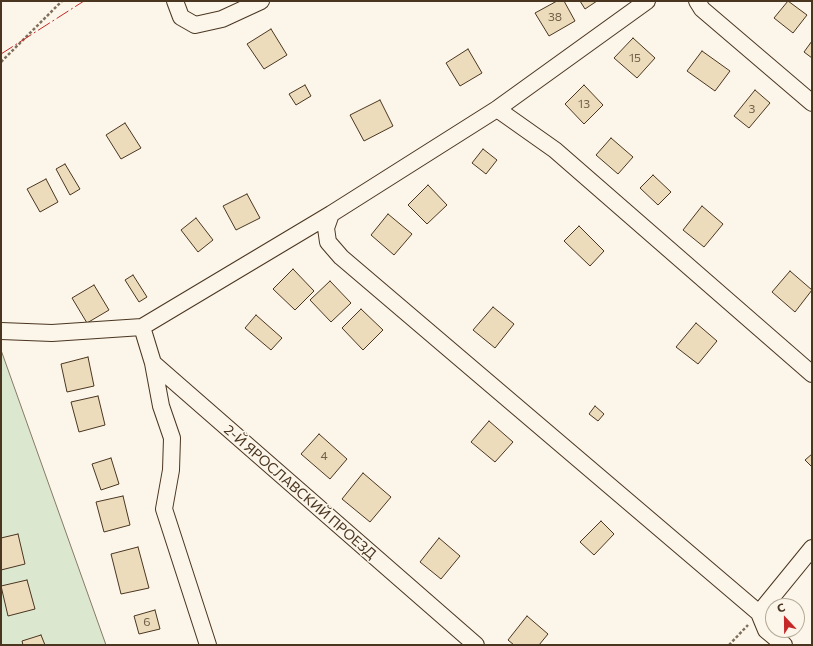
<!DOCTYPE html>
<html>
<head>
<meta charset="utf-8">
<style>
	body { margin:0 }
	#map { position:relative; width:813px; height:646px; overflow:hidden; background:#fbf6e9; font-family:Commissioner,sans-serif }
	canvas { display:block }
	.frame { position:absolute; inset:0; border:2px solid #4a3520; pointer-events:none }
	.north { position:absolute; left:765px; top:598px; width:40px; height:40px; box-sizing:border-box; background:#fbf6e9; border:1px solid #b4a999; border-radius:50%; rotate:338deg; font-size:11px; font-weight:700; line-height:16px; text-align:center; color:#4a3520 }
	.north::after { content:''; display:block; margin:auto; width:14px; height:18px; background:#c62828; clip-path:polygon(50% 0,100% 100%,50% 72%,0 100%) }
</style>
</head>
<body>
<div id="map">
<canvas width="813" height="646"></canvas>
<div class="frame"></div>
<div class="north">С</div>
</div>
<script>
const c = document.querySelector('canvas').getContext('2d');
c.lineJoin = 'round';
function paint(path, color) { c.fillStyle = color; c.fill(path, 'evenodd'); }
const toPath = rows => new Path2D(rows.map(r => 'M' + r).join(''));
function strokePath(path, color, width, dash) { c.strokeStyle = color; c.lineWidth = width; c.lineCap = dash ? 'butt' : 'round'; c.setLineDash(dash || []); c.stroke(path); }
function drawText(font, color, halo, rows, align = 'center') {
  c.font = font + ' Commissioner,sans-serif'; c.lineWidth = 3; c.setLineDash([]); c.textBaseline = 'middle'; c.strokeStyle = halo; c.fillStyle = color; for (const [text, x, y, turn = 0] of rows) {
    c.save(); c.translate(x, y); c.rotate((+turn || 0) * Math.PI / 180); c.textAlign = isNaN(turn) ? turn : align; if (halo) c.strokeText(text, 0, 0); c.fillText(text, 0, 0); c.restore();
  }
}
const green = toPath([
	[1,350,106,645,1,645,1,350]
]);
const building = toPath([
	[557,1,564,1,575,21,549,36,535,13,557,1],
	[580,1,597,1,585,9,580,1],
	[788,1,807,15,793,33,774,18,788,1],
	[271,29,287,55,264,69,247,44,271,29],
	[633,38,655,58,637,78,614,58,633,38],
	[812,41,812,58,804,52,812,41],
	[468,49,482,73,460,86,446,63,468,49],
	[702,51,730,71,715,91,687,71,702,51],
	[305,85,311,96,296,105,289,94,305,85],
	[584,85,603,105,584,124,565,104,584,85],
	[755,90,770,103,749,128,734,116,755,90],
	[380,100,393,126,364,141,350,115,380,100],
	[125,123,141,148,121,159,106,135,125,123],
	[611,138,633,157,618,174,596,155,611,138],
	[483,149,497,160,486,174,472,163,483,149],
	[65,164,80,189,70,195,56,169,65,164],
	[653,175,671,192,658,205,640,188,653,175],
	[46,179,58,202,40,212,27,189,46,179],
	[428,185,447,205,427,224,408,205,428,185],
	[247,194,260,218,236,230,223,206,247,194],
	[702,206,723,224,704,247,683,230,702,206],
	[388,214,412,234,394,255,371,235,388,214],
	[196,218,213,240,198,252,181,230,196,218],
	[579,226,604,251,590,266,564,241,579,226],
	[293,269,314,291,295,310,273,289,293,269],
	[790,271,812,290,795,312,772,292,790,271],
	[133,275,147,297,139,302,125,280,133,275],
	[330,281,351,303,331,322,310,300,330,281],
	[94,285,109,310,87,323,72,298,94,285],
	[493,307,514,324,495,348,473,330,493,307],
	[361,309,383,330,363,350,342,328,361,309],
	[256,315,282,338,271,350,245,328,256,315],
	[696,323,717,341,698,364,676,347,696,323],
	[88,357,94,386,67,392,61,364,88,357],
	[98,396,105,425,79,432,71,402,98,396],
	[595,406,604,414,598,421,589,414,595,406],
	[489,421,513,442,495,462,471,442,489,421],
	[319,434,347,459,330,479,301,454,319,434],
	[812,454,812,467,805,460,812,454],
	[111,458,119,484,101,490,92,464,111,458],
	[363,473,391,497,370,522,342,499,363,473],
	[123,496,130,525,104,532,96,502,123,496],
	[601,521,614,534,594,555,580,542,601,521],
	[18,534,25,564,1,570,1,538,18,534],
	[439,538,460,556,441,579,420,562,439,538],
	[138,547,149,588,121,594,111,554,138,547],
	[27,580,35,609,8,616,1,586,27,580],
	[155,610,160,629,139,634,134,616,155,610],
	[527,616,548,634,539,645,514,645,508,640,527,616],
	[41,635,45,645,23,645,22,641,41,635]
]);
const path = toPath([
	[1,62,62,1],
	[729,645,748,625]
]);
const minor = toPath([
	[175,1,181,17,195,25,222,19,261,1],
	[697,1,702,9,812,103],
	[497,109,555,150,812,374],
	[331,214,326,228,328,242,341,257,759,613,766,630,784,645],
	[142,327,153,363,476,645],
	[1,331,52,333,142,327,331,214,497,109,647,1],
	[153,363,161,406,172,438,171,470,164,509,208,645],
	[759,613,812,548]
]);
const power = toPath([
	[1,54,84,1]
]);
const numberNames = [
	["38",555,17],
	["15",635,58],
	["13",584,104],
	["3",752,109],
	["4",324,456],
	["6",147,622]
];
const streetNames = [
	["2-Й ЯРОСЛАВСКИЙ ПРОЕЗД",300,492,41]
];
paint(green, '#dce7d0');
strokePath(green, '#887966', 1);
paint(building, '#ecdcbc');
strokePath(building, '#4a3520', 1);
strokePath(minor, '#4a3520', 18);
strokePath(path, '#7f6f5c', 2.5, [3, 2]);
strokePath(minor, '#fbf6e9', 16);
strokePath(power, '#c62828', 1, [14, 3, 2, 3]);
drawText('12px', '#725f47', null, numberNames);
drawText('14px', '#4a3520', '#fbf6e9', streetNames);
</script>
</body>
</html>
